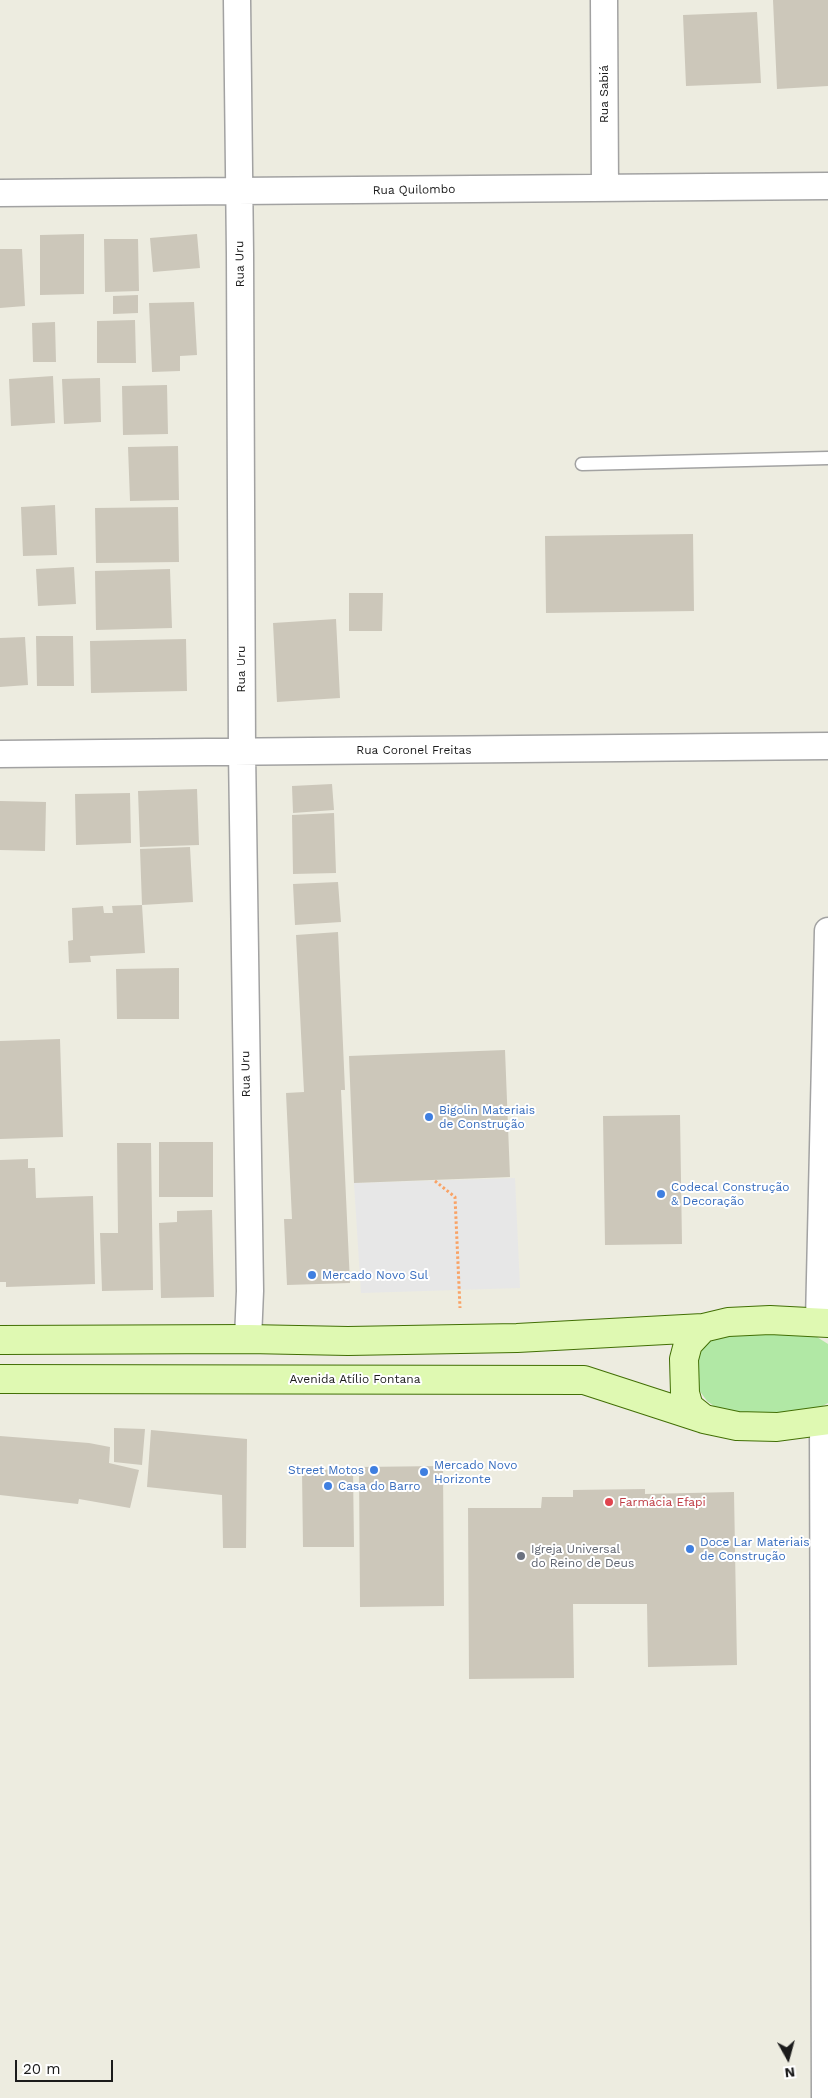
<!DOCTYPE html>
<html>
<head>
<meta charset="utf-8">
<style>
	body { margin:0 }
	#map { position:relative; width:828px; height:2098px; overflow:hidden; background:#edece0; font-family:"Work Sans",sans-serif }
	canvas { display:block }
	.north { position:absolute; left:763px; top:2033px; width:50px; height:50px; -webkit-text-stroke:4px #fff; paint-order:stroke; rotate:173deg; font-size:14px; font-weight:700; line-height:20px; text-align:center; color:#1b1b1b }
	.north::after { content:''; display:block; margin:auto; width:18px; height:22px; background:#1b1b1b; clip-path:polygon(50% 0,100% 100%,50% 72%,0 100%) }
	.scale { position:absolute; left:15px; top:2060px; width:98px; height:22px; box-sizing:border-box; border:2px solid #1b1b1b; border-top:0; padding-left:6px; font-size:15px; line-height:18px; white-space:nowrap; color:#1b1b1b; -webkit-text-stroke:4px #fff; paint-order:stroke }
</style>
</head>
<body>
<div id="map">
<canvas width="828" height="2098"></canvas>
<div class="north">N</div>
<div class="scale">20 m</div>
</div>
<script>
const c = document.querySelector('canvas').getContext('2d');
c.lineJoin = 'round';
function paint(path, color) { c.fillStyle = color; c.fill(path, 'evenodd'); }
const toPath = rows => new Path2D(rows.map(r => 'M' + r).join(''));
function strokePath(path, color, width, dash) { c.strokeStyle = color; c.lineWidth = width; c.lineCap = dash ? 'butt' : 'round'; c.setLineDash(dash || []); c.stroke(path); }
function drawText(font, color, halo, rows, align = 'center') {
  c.font = font + ' "Work Sans",sans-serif'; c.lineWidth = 4; c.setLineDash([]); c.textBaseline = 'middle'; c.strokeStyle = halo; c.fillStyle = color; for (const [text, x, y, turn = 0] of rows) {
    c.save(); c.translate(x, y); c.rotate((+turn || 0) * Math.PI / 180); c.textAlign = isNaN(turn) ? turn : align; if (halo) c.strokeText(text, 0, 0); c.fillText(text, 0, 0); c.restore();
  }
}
const grass = toPath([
	[794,1331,817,1337,828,1344,828,1403,819,1408,778,1414,748,1414,718,1409,707,1401,699,1390,694,1376,699,1346,710,1337]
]);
const parking = toPath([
	[515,1178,520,1288,361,1293,354,1183]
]);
const building = toPath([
	[773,0,828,0,828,86,777,89],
	[757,12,761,83,686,86,683,15],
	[84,234,84,294,40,295,40,235],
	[197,234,200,268,153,272,150,238],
	[104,239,138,239,139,291,105,292],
	[0,249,22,249,25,306,0,308],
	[138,295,138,313,113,314,113,296],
	[194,302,197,355,180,356,180,371,152,372,149,303],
	[135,320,136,363,97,363,97,321],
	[55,322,56,362,33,362,32,323],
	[53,376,55,423,11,426,9,379],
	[100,378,101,422,64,424,62,379],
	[167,385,168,434,123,435,122,386],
	[178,446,179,500,130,501,128,447],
	[55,505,57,555,23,556,21,507],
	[178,507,179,562,96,563,95,508],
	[693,534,694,611,546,613,545,536],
	[74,567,76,604,38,606,36,569],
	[170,569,172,628,96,630,95,571],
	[349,593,383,593,382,631,349,631],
	[336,619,340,698,277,702,273,623],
	[36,636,73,636,74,686,37,686],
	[25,637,28,685,0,687,0,638],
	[186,639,187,691,91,693,90,641],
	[332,784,334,810,293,813,292,786],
	[197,789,199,845,140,847,138,791],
	[130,793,131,843,76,845,75,794],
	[0,801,46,802,45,851,0,850],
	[334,813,336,873,293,874,292,815],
	[190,847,193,902,142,905,140,849],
	[338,882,341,922,295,925,293,884],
	[142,905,145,953,90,956,91,962,69,963,68,941,73,940,72,908,103,906,104,913,113,913,112,906],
	[338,932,345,1090,341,1090,350,1283,287,1285,284,1219,292,1219,286,1093,304,1092,296,935],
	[179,968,179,1019,117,1019,116,969],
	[60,1039,63,1137,0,1139,0,1041],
	[505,1050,510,1177,354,1183,349,1056],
	[680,1115,682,1244,605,1245,603,1116],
	[159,1142,213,1142,213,1197,159,1197],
	[117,1143,151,1143,153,1290,102,1291,100,1233,118,1233],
	[28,1159,28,1168,35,1168,36,1198,93,1196,95,1284,6,1287,6,1282,0,1282,0,1160],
	[212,1210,214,1297,161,1298,159,1223,177,1222,177,1211],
	[114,1428,145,1429,142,1465,114,1462],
	[151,1430,247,1439,246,1548,223,1548,222,1495,147,1487],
	[0,1436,89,1443,110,1447,109,1463,139,1470,130,1508,79,1499,78,1504,0,1495],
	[443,1466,444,1606,360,1607,359,1467],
	[353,1469,354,1547,303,1547,302,1470],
	[645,1489,645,1494,734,1492,737,1665,648,1667,647,1604,573,1604,574,1678,469,1679,468,1508,541,1508,542,1497,573,1497,573,1490]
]);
const path = toPath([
	[435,1181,455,1197,460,1308]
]);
const lane = toPath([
	[582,464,828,458]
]);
const street = toPath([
	[237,0,240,254,242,751,250,1291,248,1339],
	[604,0,605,188],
	[0,193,828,186],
	[0,754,828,746],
	[819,1321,828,931],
	[823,1422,825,2098]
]);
const secondary = toPath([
	[703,1328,688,1344,684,1359,685,1393,689,1407,704,1419],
	[0,1340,248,1339,348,1341,517,1338,703,1328,728,1322,770,1320,828,1323],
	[0,1379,584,1380,704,1419,737,1426,777,1427,828,1420]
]);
const markers = [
	[429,1117,5,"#3f7fe0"],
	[661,1194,5,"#3f7fe0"],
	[312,1275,5,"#3f7fe0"],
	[374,1470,5,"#3f7fe0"],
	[424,1472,5,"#3f7fe0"],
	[328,1486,5,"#3f7fe0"],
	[609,1502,5,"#e0444e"],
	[690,1549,5,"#3f7fe0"],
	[521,1556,5,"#6b7280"]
];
const streetNames = [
	["Rua Sabiá",604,94,-90],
	["Rua Quilombo",414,190,-1],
	["Rua Uru",240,264,-91],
	["Rua Uru",241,669,-90],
	["Rua Coronel Freitas",414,750],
	["Rua Uru",246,1074,-91],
	["Avenida Atílio Fontana",355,1379]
];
const shopNames = [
	["Bigolin Materiais",439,1110],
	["de Construção",439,1124],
	["Codecal Construção",671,1187],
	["& Decoração",671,1201],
	["Mercado Novo Sul",322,1275],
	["Mercado Novo",434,1465],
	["Horizonte",434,1479],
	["Street Motos",364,1470,"right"],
	["Casa do Barro",338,1486],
	["Doce Lar Materiais",700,1542],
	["de Construção",700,1556]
];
const healthNames = [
	["Farmácia Efapi",619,1502]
];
const worshipNames = [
	["Igreja Universal",531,1549],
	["do Reino de Deus",531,1563]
];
paint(grass, '#b1e8a5');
paint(parking, '#e7e7e7');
paint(building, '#ccc7ba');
strokePath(lane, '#a2a2a2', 15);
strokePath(street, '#a2a2a2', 29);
strokePath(secondary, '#426f05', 30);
strokePath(path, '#f9a265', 3, [2.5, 2.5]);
strokePath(lane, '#fff', 12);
strokePath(street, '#fff', 26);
strokePath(secondary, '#dff9b2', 28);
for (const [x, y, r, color] of markers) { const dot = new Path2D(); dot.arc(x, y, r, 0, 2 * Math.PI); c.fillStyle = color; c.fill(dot); strokePath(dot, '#fff', 2); }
drawText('12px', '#1b1b1b', '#fff', streetNames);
drawText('12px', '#366cbe', '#fff', shopNames, 'left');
drawText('12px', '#be3a42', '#fff', healthNames, 'left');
drawText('12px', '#5b616d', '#fff', worshipNames, 'left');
</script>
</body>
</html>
